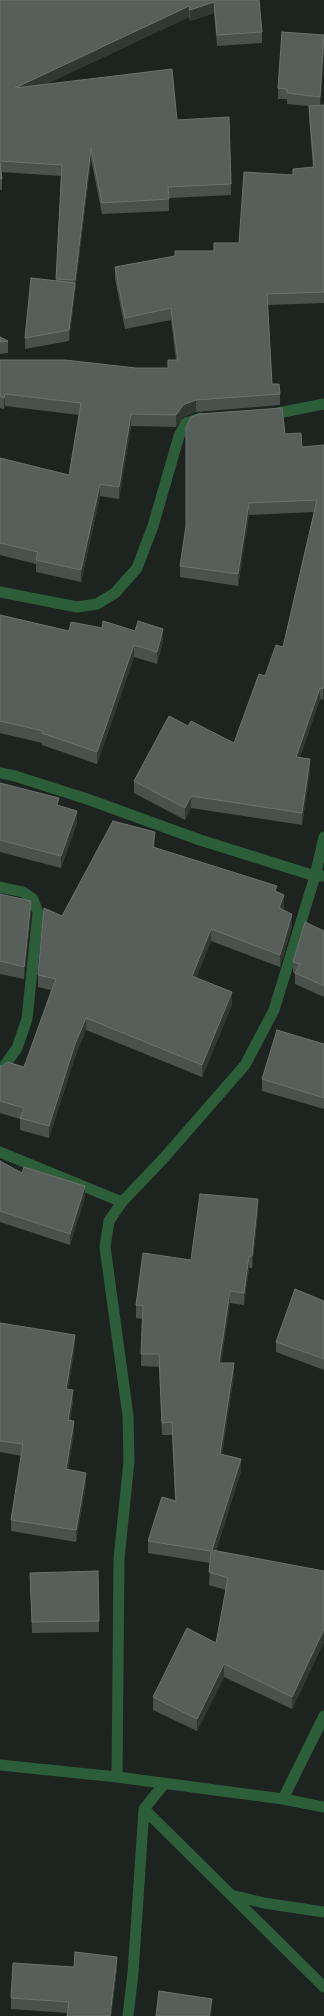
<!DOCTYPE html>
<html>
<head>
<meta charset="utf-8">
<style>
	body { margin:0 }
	canvas { display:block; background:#1d231e }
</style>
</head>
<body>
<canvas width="324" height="2016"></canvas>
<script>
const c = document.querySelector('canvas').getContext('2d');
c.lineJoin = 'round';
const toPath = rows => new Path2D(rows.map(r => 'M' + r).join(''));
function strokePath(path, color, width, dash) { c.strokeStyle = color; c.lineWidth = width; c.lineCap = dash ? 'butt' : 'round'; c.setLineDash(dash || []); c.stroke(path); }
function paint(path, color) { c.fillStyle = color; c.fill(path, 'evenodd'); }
const minor = toPath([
	[268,415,324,404],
	[0,592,77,607,97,604,115,593,137,568,153,526,179,436,186,423,201,418],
	[0,773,15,776,87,799,200,840,315,876,324,837],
	[0,887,23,892,33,899,38,913,27,1019,17,1048,0,1072],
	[0,1152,122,1202],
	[0,1765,117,1777,283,1799,324,1807],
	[117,1777,119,1559,129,1461,128,1416,105,1247,109,1221,122,1202,163,1159,245,1065,274,1010,315,876,324,876],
	[283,1799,324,1716],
	[144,1809,324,1987],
	[231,1895,264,1903,324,1912],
	[128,2016,133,1973,144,1809,164,1784]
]);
const wall = toPath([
	[259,0,262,32,262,43,217,46,214,13,190,21,189,17,46,84,177,120,231,184,231,195,169,198,169,211,102,214,91,159,69,341,25,349,25,338,56,281,61,176,1,172,2,179,2,190,0,190,0,4],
	[324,35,324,50,320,105,324,105,324,303,268,305,272,384,280,394,280,405,196,412,183,417,176,427,131,426,119,499,100,496,81,582,36,572,36,564,0,555,0,458,69,475,79,415,5,406,4,409,0,408,0,360,136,368,168,368,176,360,171,320,125,329,115,279,115,267,214,251,239,243,293,175,293,169,313,167,309,118,309,106,287,104,287,99,278,99,278,88],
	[0,337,8,341,8,353,0,354],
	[285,434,302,447,324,445,323,700,320,699,300,757,310,771,302,825,191,808,185,820,134,793,134,781,188,726,234,743,265,676,283,647,314,512,249,515,238,586,180,577,180,566],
	[0,615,69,631,163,641,157,664,134,657,97,764,42,745,42,743,0,733],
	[0,783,59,806,77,823,61,868,0,852],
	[155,845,155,848,277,892,284,907,283,910,292,926,280,967,211,941,196,978,232,1005,202,1077,86,1030,75,1057,49,1138,20,1130,20,1119,0,1113,0,1066,24,1067,51,990,38,987,38,975,62,916],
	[0,894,31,913,24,979,0,974],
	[324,931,324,997,295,984,295,974,293,972,293,962],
	[324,1044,324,1109,262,1091,262,1079],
	[0,1161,22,1173,85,1197,70,1245,0,1222],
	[258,1212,252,1268,249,1268,244,1305,230,1303,221,1363,234,1375,222,1454,241,1471,216,1551,324,1642,292,1709,224,1677,197,1731,153,1710,153,1697,216,1643,226,1590,209,1585,210,1563,148,1553,148,1541,175,1501,172,1435,162,1435,159,1367,141,1366,142,1319,136,1318,136,1305,191,1260],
	[324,1301,324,1370,276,1352,276,1342],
	[0,1323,75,1346,68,1389,73,1401,70,1420,74,1432,68,1470,86,1484,76,1542,11,1531,11,1520,22,1456,0,1452],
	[30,1573,99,1621,99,1632,32,1633],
	[74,1967,117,1968,111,2016,67,2016,68,2013,11,2009,11,1998]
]);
const shadedWall = toPath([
	[214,2,214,13,190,21,190,10],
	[189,6,189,17,15,99,15,88],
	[324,39,324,50,320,108,320,97],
	[91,148,91,159,75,291,75,280],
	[75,283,75,294,69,341,69,330],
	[5,394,5,406,4,409,4,398],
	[196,400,196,412,183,417,176,427,176,415,183,405],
	[131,414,131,426,119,499,119,487],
	[100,484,100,496,81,582,81,570],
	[249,503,249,515,238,586,238,574],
	[163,629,163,641,157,664,157,652],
	[134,645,134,657,97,764,97,752],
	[324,685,324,697,323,700,323,689],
	[320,688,320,699,296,768,296,757],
	[310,759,310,771,302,825,302,813],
	[191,796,191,808,185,820,185,808],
	[77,811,77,823,61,868,61,856],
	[155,832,155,845,153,859,153,847],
	[284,895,284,907,279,920,279,908],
	[31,901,31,913,24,979,24,967],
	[292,914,292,926,280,967,280,955],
	[211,929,211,941,192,989,192,976],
	[232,992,232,1005,202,1077,202,1065],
	[86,1018,86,1030,75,1057,49,1138,49,1126,75,1044],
	[85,1186,85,1197,70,1245,70,1234],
	[258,1199,258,1212,252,1268,252,1256],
	[249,1256,249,1268,244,1305,244,1293],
	[230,1291,230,1303,219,1376,219,1363],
	[75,1335,75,1346,66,1400,66,1389],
	[234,1363,234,1375,220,1466,220,1454],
	[73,1390,73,1401,68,1431,68,1420],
	[74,1421,74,1432,66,1481,66,1469],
	[241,1459,241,1471,212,1563,212,1550],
	[86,1473,86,1484,76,1542,76,1530],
	[324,1629,324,1642,292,1709,292,1697],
	[224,1664,224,1677,197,1731,197,1719],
	[117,1957,117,1968,111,2016,110,2016],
	[212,1999,212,2009,211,2016,209,2016]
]);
const building = toPath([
	[0,0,259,0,262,32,217,35,214,2,190,10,189,6,15,88,172,69,177,120,229,117,231,184,168,187,169,199,102,203,91,148,75,280,56,279,62,165,0,161,0,0],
	[282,32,324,35,320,97,287,93,287,89,278,88,282,32],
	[324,105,324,292,267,294,272,384,279,384,280,394,196,400,183,405,176,415,131,414,119,487,100,484,81,570,36,560,38,552,0,543,0,458,69,475,81,403,5,394,4,398,0,396,0,360,65,360,136,368,168,368,168,360,178,360,171,308,125,318,115,267,175,256,175,251,214,251,214,243,239,243,244,172,293,175,293,169,314,167,309,106,324,105],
	[0,163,2,179,0,179,0,163],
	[31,278,75,283,69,330,25,338,31,278],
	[0,337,8,341,0,342,0,337],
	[282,408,285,434,301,433,302,447,324,445,324,685,323,689,320,688,296,757,310,759,302,813,191,796,185,808,134,781,169,716,188,726,191,721,234,743,259,674,265,676,276,645,283,647,317,500,249,503,238,574,180,566,186,526,186,427,191,417,199,414,282,408],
	[0,615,69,631,71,622,102,628,103,621,135,631,138,621,163,629,157,652,134,645,97,752,42,733,43,731,0,721,0,615],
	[0,783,59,798,57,805,77,811,61,856,0,840,0,783],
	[113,821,155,832,153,847,277,886,275,891,284,895,279,908,292,914,280,955,211,929,192,976,232,992,202,1065,86,1018,75,1044,49,1126,20,1118,24,1108,0,1101,0,1066,3,1066,7,1062,24,1067,56,979,38,975,44,908,62,916,113,821],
	[0,894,31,901,24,967,0,961,0,894],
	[305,922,324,931,324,986,295,973,300,964,293,962,305,922],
	[277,1030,324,1044,324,1098,262,1079,277,1030],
	[0,1161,22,1173,24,1167,85,1186,70,1234,0,1211,0,1161],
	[200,1194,258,1199,252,1256,249,1256,244,1293,230,1291,219,1363,234,1363,220,1454,241,1459,212,1550,324,1571,324,1629,292,1697,224,1664,197,1719,153,1697,187,1628,216,1643,228,1578,209,1572,211,1551,148,1541,162,1497,176,1501,172,1422,162,1423,159,1354,141,1354,143,1306,136,1305,143,1253,191,1260,200,1194],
	[295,1289,324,1301,324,1359,276,1342,295,1289],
	[0,1323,75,1335,66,1389,73,1390,68,1420,74,1421,66,1469,86,1473,76,1530,11,1520,23,1444,0,1441,0,1323],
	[98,1571,99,1621,32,1622,30,1573,98,1571],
	[75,1952,117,1957,110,2016,67,2016,69,2002,11,1998,13,1963,74,1967,75,1952],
	[159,1991,212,1999,209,2016,156,2016,159,1991]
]);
strokePath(minor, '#2c5e39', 11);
paint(wall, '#4a504b');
paint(shadedWall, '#313833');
paint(building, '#585f5a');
strokePath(building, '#6c726e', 1);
</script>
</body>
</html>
